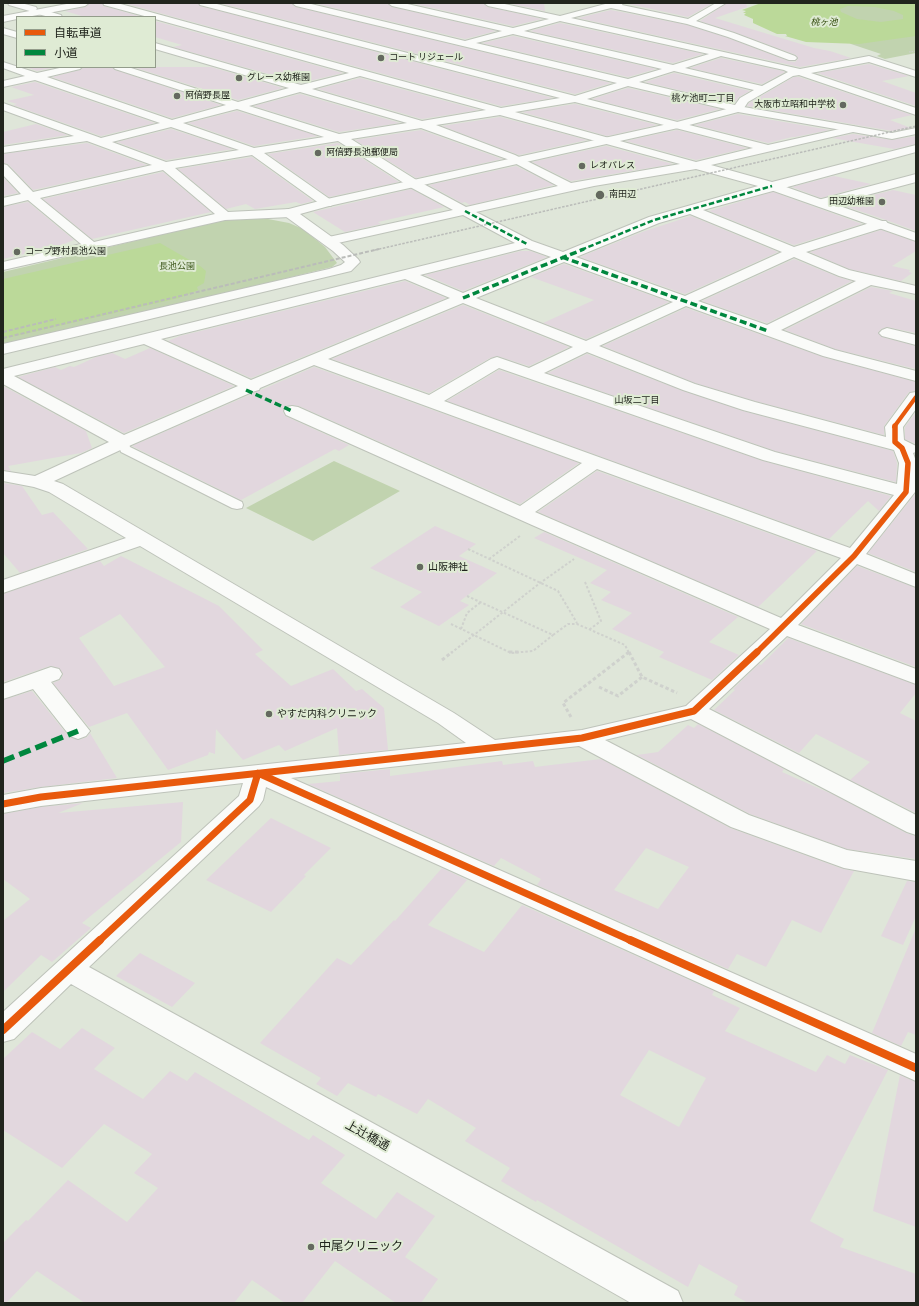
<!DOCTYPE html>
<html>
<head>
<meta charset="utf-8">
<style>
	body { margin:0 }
	#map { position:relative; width:919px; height:1306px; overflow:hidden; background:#dfe6d9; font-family:"Archivo Narrow","Noto Sans JP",sans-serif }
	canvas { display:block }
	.frame { position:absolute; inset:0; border:4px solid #21251d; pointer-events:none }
	.legend { position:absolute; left:16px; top:16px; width:140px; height:52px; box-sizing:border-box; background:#dfebd4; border:1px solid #939c8b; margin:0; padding:5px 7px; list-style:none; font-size:12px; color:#21251d }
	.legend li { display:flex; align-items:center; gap:8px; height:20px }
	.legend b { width:20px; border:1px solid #939c8b }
</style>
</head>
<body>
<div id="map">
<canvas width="919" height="1306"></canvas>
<div class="frame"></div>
<ul class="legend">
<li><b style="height:5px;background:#e8590c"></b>自転車道</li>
<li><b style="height:5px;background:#00873e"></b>小道</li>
</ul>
</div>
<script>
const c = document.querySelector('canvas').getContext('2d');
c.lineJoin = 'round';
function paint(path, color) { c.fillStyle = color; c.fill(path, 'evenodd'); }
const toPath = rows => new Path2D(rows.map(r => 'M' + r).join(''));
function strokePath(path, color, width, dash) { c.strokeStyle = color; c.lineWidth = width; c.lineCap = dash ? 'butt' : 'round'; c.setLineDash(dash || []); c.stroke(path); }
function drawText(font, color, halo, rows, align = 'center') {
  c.font = font + ' "Archivo Narrow","Noto Sans JP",sans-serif'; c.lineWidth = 4; c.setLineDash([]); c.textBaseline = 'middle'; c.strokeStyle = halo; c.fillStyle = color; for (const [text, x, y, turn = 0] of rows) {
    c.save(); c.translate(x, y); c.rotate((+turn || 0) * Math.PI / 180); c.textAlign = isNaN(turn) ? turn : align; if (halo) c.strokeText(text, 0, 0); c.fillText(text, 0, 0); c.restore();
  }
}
const green = toPath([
	[857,3,916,3,916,53,885,59,877,56,881,54,851,44,839,35,828,5],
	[232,218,268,219,289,223,303,229,325,247,337,263,332,267,271,282,3,344,3,272],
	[334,461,400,491,313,541,246,508]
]);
const water = toPath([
	[761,3,916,3,916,36,859,44,806,42,785,36,787,36,786,34,777,34,753,23,753,19,744,15,746,13,743,13,746,11,742,10],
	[848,6,875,7,894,11,903,15,903,19,881,22,857,19,841,12,840,9],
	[160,243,200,266,206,271,204,283,197,287,198,290,179,298,3,339,3,279]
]);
const building = toPath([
	[90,3,102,3,104,6,142,17,85,17,65,11,85,7],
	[123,3,198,3,200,6,553,98,501,106],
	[219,3,291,3,296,7,611,83,575,94],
	[313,3,387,3,392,7,496,31,465,39],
	[410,3,483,3,488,7,542,19,513,26],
	[507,3,544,3,545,11],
	[624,3,713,3,688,17],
	[727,3,746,3,747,7,715,18,814,48,830,51,851,58,800,67,578,18,611,10,687,25,728,38,788,61,795,62,798,59,796,55,734,32,700,21],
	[155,21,343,73,301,83,173,47,182,45,155,37],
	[560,23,703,54,673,63,530,31],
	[513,36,656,69,628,77,482,43],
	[721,58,783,71,785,72,762,84,690,68],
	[869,64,909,76,882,81,916,93,916,106,817,73],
	[26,67,57,67,37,71],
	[84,67,112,67,115,70,221,105,172,118,52,77,80,70],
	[133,67,211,67,283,88,238,100],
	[674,73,750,91,739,97,734,103,645,82],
	[794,77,799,77,912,115,890,120,911,128,892,131,747,106,749,103],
	[360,78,479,110,422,119,318,89],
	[35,82,155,123,101,136,13,105,17,104,7,101,34,95,11,87],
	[628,88,720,109,677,120,592,99],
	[300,94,400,123,339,132,254,106],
	[575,104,657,125,607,136,522,112],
	[237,111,318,136,254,146,188,123],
	[738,114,830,130,795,137,792,137,768,143,695,125],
	[500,117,587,140,519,155,442,126],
	[36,124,68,135,3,145,3,132],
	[171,129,233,149,166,160,117,142],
	[421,130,502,159,416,178,355,140],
	[677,130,747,148,696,160,626,141],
	[853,134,892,140,916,136,916,144,894,149,832,138],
	[87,143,147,165,33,190,8,164,3,163,3,154],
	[338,143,399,182,329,197,268,154],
	[606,146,673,164,571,181,532,162],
	[252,157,313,201,301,204,296,202,255,209,246,204,226,209,178,169],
	[516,166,554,185,470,205,465,202,462,203,429,185],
	[163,172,211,212,92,239,43,199],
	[834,176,871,184,821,198,792,187],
	[3,177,18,193,3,196],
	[411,189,444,207,378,222,381,224,345,232,313,212],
	[893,190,916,195,916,231,886,220,839,204],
	[773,192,862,224,794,245,709,211],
	[28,202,74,240,61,245,3,259,3,207],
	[691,216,778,252,685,294,580,257,645,231],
	[881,230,916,242,916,251,892,266,910,270,909,272,912,273,901,281,849,269,810,252],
	[521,251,530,251,547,257,463,291,425,275],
	[794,259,838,277,852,281,767,323,702,301],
	[564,264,669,302,586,339,543,323,594,300,531,277],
	[405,281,446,298,251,378,168,341,180,336],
	[871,287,893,291,889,293,916,301,916,333,887,327,881,329,878,333,882,337,916,346,916,369,835,349,785,330],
	[463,305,569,347,529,366,497,356,490,358,429,393,332,359],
	[686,308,823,357,916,382,916,391,909,392,884,426,884,435,755,401,695,383,603,346],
	[150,348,234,386,124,433,18,377,55,367,61,370,70,366,74,367,96,357,112,353,125,359],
	[587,354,683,391,743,411,893,451,897,463,896,482,775,451,548,373],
	[314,367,579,463,520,504,299,406,292,405,285,406,283,412,285,416,349,445,339,451,335,449,241,500,132,446],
	[499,370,763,461,891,496,879,511,868,501,829,539,447,401],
	[3,386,86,431,92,448,81,453,8,466,11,471,3,470],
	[916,412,916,444,905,439,905,427],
	[597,471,817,551,758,607,538,512],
	[3,483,22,486,42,515,53,512,88,549,20,573,3,553],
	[916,493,916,572,868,553],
	[435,526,476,544,459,556,497,573,460,601,469,605,439,626,400,607,422,592,370,568],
	[544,532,738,617,709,642,739,655,712,680,659,657,664,652,612,629,632,613,601,600,611,592,590,583,607,570,534,538],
	[121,556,219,606,263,650,255,654,291,686,333,669,356,691,362,689,384,708,388,750,339,755,337,728,285,751,279,745,243,760,216,729,215,754,209,752,208,755,168,770,127,713,89,727,53,683,60,680,63,675,59,668,50,666,3,682,3,594,100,561,104,566],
	[120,614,165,667,114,686,79,638],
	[857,566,916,588,916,667,801,624],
	[788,638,916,685,916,693,900,713,916,721,916,813,850,780,870,762,816,734,799,753,714,710,735,690,733,689,759,664,761,665],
	[32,691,69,737,79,740,87,737,90,733,117,778,41,787,3,793,3,700],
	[698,724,784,769,782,772,834,795,906,833,916,836,916,859,847,849,750,814,637,755,658,752,688,725,694,728],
	[601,759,730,828,843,869,854,871,821,933,792,920,766,967,737,954,728,969,537,885,541,879,501,858,494,866,308,784,340,781,340,774,390,769,390,776,502,761,503,765,533,761,535,767],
	[646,848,689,867,658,909,614,890],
	[183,802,181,842,82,923,91,928,52,962,41,955,3,992,3,921,30,899,3,879,3,814,41,807,83,803,58,813],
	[271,818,331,848,304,875,306,876,271,912,206,880],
	[442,868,467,880,428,925,484,952,522,905,714,991,712,995,740,1008,725,1031,816,1072,827,1055,845,1064,850,1055,888,1070,810,1221,844,1239,840,1247,916,1274,916,1303,748,1303,734,1295,738,1286,699,1264,688,1287,537,1200,536,1202,501,1181,510,1168,465,1141,476,1128,428,1099,417,1114,378,1094,376,1097,348,1083,337,1096,316,1084,321,1078,260,1043,337,958,351,965,394,920,395,921],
	[649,1050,706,1078,679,1127,620,1095],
	[907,881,916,882,916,916,903,945,881,936],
	[916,928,916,1035,908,1032,901,1046,872,1033],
	[140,953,195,983,172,1007,116,976],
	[82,1028,115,1048,94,1069,143,1099,170,1071,187,1081,195,1072,309,1140,313,1135,345,1155,321,1183,376,1219,397,1192,435,1216,405,1257,438,1279,421,1303,396,1303,335,1261,302,1303,285,1303,252,1280,234,1303,85,1303,37,1271,6,1303,3,1303,3,1243,26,1220,28,1221,68,1180,127,1222,158,1188,134,1173,152,1154,104,1124,62,1168,3,1130,3,1059,32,1032,60,1049],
	[900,1075,916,1082,916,1227,873,1211]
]);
const pathFar2 = toPath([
	[909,52,916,51]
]);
const pathFar1 = toPath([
	[468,549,558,591,577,623],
	[489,559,520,536],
	[585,582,601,621,590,629],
	[467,596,553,635,568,624,577,624,625,645,629,653],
	[451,624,511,653,533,651,553,635],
	[461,629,467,613,481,602],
	[451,653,540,583,574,559],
	[628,653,629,652]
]);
const path = toPath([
	[509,652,521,652],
	[629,652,642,677,677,693],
	[442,660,452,652],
	[599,687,618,696,642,677],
	[571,717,563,703,629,652]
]);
const lane = toPath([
	[123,438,127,439,130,447,242,502,243,505,242,508,237,509,232,508,121,452,117,442,119,439,123,438]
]);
const street = toPath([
	[8,3,21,3,36,7,37,9,33,12,9,5,8,3],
	[103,3,117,3,501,108,560,98,200,5,199,3,213,3,575,96,617,83,296,6,292,3,307,3,465,41,502,31,392,6,388,3,403,3,513,28,549,19,488,6,484,3,500,3,560,16,609,3,623,3,622,5,688,19,716,3,726,3,696,21,734,33,795,56,797,58,795,60,789,60,728,37,687,24,611,8,571,18,800,69,869,56,916,71,916,77,869,62,811,73,916,108,916,115,799,75,793,76,748,102,742,111,738,112,628,86,587,99,768,145,853,126,892,133,916,128,916,134,892,139,853,132,711,165,772,182,916,145,916,152,703,210,794,247,876,221,886,221,888,224,886,227,806,252,849,270,916,286,916,294,871,285,781,330,835,350,916,371,916,381,823,356,686,306,599,346,695,384,755,402,886,437,885,427,910,393,916,392,916,409,903,427,904,440,916,446,916,452,913,453,916,461,915,492,866,554,916,574,916,587,857,564,798,625,916,669,916,684,787,636,709,709,916,815,916,835,907,832,691,719,605,740,749,815,847,850,916,861,916,881,844,868,731,827,579,746,291,778,916,1054,916,1081,266,787,263,800,259,806,89,967,678,1291,683,1303,631,1303,71,984,14,1039,3,1042,3,1012,239,796,243,783,41,806,3,813,3,795,41,788,466,743,438,723,140,546,3,593,3,580,126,538,49,492,34,487,3,481,3,471,35,476,109,442,3,384,3,369,515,243,463,215,329,245,324,244,322,241,324,238,453,210,410,187,338,141,264,153,331,200,333,203,331,206,323,206,252,155,175,168,228,212,290,209,295,210,296,213,295,216,290,217,225,220,3,270,3,262,81,244,28,200,3,206,3,198,21,194,3,175,3,164,7,165,33,192,152,165,87,141,3,153,3,147,74,136,3,110,3,103,101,138,160,123,35,80,3,87,3,81,25,76,3,68,3,62,37,73,64,67,82,67,80,69,47,77,172,120,226,105,115,69,113,67,128,67,238,102,289,88,155,49,155,43,301,85,349,73,155,19,155,17,148,17,104,5,103,3],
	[560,21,709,54,673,65,524,31,560,21],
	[513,34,662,69,628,79,476,43,513,34],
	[721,56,784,70,788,72,762,86,685,68,721,56],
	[674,71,754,90,740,98,735,105,639,82,674,71],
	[360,76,486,110,422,121,312,89,360,76],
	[300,92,407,123,339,134,249,106,300,92],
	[575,102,753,148,696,162,515,112,575,102],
	[237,109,324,137,254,148,183,123,237,109],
	[500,115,680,164,571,183,515,155,436,125,500,115],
	[171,127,239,150,166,162,112,142,171,127],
	[421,128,507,159,558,186,466,207,418,181,351,139,421,128],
	[696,169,758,186,649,217,563,252,532,241,476,212,594,186,696,169],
	[163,170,215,214,94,242,40,198,163,170],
	[690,214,782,252,685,296,576,257,659,223,690,214],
	[526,248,551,257,463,293,420,275,526,248],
	[794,257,839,276,856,281,767,325,698,301,794,257],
	[564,262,673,302,586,341,476,298,564,262],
	[405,279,450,298,251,380,161,339,405,279],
	[463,303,573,347,529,368,497,357,491,359,429,395,328,359,463,303],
	[144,344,238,386,124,435,14,376,144,344],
	[587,352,683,390,743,410,894,450,899,463,897,484,775,452,544,373,587,352],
	[314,365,582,463,520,506,298,407,292,406,286,407,284,411,286,415,532,525,770,629,686,706,582,730,495,740,454,713,63,484,54,481,129,446,252,392,259,390,260,388,314,365],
	[499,368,763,460,894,495,850,548,444,401,499,368],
	[597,469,841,558,781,618,535,512,597,469],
	[41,9,61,15,62,17,49,17,38,14,37,12,41,9],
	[3,28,17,32,17,38,3,34,3,28],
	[916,174,916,182,822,207,818,206,816,203,818,200,916,174],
	[887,328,916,335,916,345,882,336,879,333,882,330,887,328],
	[51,667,59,669,62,674,59,679,51,682,86,726,90,731,86,736,78,739,70,736,33,689,3,699,3,684,51,667]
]);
const secondary = toPath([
	[738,106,853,126,859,129,853,132,738,112,678,128,329,206,300,214,343,245,358,259,360,262,351,271,3,354,3,344,329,269,341,265,345,262,333,251,285,216,284,213,285,210,327,199,677,122,738,106],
	[772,182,916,233,916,241,768,189,766,186,768,183,772,182]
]);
const primary = toPath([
	[72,3,89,3,85,6,27,17,17,17,17,19,3,22,3,16,72,3]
]);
const railFar1 = toPath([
	[375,250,916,126]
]);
const rail = toPath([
	[3,332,56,319],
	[3,338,379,249]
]);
const quietFar2 = toPath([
	[465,211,527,244],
	[581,250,654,220,772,186]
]);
const quietFar1 = toPath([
	[562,257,768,331],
	[463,298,584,249],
	[246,390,292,411]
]);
const quiet = toPath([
	[3,761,78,731]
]);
const cyclewayFar3 = toPath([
	[894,427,916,397]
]);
const cyclewayFar2 = toPath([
	[756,653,854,556,906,492,908,463,902,448,895,442,895,426]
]);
const cyclewayFar1 = toPath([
	[3,804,41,797,582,738,694,711,757,652],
	[99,941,250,800,258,773,632,941]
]);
const cycleway = toPath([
	[630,940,916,1068],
	[3,1030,100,940]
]);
const markers = [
	[381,58,4,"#64695f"],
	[239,78,4,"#64695f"],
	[177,96,4,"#64695f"],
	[843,105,4,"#64695f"],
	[318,153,4,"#64695f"],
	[582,166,4,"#64695f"],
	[600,195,5,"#64695f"],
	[882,202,4,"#64695f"],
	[17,252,4,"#64695f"],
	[420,567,4,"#64695f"],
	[269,714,4,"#64695f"],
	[311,1247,4,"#64695f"]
];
const farWaternames = [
	["桃ヶ池",824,23]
];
const farPoinames = [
	["コート リジェール",389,58],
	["グレース幼稚園",247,78],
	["阿倍野長屋",185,96],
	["大阪市立昭和中学校",835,105,"right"],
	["阿倍野長池郵便局",326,153],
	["レオパレス",590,166],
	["南田辺",609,195],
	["田辺幼稚園",874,202,"right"],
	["コープ野村長池公園",25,252]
];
const farNeighbourhoodnames = [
	["桃ケ池町二丁目",703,99],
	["山坂二丁目",637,401]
];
const farParknames = [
	["長池公園",177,267]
];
const poiNames = [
	["山阪神社",428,567],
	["やすだ内科クリニック",277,714]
];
const nearStreetnames = [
	["上辻橋通",367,1136,29]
];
const nearPoinames = [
	["中尾クリニック",319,1247]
];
paint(green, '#c1d3af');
paint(water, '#bbd999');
paint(building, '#e2d7de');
strokePath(lane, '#bec3ba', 2);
strokePath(street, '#bec3ba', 2);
strokePath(secondary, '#bec3ba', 2);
strokePath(primary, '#bec3ba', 2);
strokePath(pathFar2, '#cfd1cd', 1, [1.5, 1]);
strokePath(pathFar1, '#cfd1cd', 2, [2.5, 2]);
strokePath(path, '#cfd1cd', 3, [3.5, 2.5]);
paint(lane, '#fafbf9');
paint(street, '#fafbf9');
paint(secondary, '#fafbf9');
paint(primary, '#fafbf9');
strokePath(railFar1, '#babcb9', 1.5, [2.5, 1.5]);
strokePath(rail, '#babcb9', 2, [4, 2]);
strokePath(quietFar2, '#00873e', 2.5, [5.5, 2.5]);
strokePath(quietFar1, '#00873e', 3.5, [7, 3.5]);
strokePath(quiet, '#00873e', 5.5, [12, 5.5]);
strokePath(cyclewayFar3, '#e8590c', 4);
strokePath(cyclewayFar2, '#e8590c', 5.5);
strokePath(cyclewayFar1, '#e8590c', 7);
strokePath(cycleway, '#e8590c', 8);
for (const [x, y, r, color] of markers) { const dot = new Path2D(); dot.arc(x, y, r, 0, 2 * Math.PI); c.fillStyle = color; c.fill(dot); strokePath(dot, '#dfebd4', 1.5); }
drawText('italic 9px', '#2f4809', '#dfebd4', farWaternames);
drawText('9px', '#21251d', '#dfebd4', farPoinames, 'left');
drawText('9px', '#21251d', '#dfebd4', farNeighbourhoodnames);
drawText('9px', '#415b20', '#dfebd4', farParknames);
drawText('10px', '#21251d', '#dfebd4', poiNames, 'left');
drawText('12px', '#21251d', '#dfebd4', nearStreetnames);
drawText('12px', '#21251d', '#dfebd4', nearPoinames, 'left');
</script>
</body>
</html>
